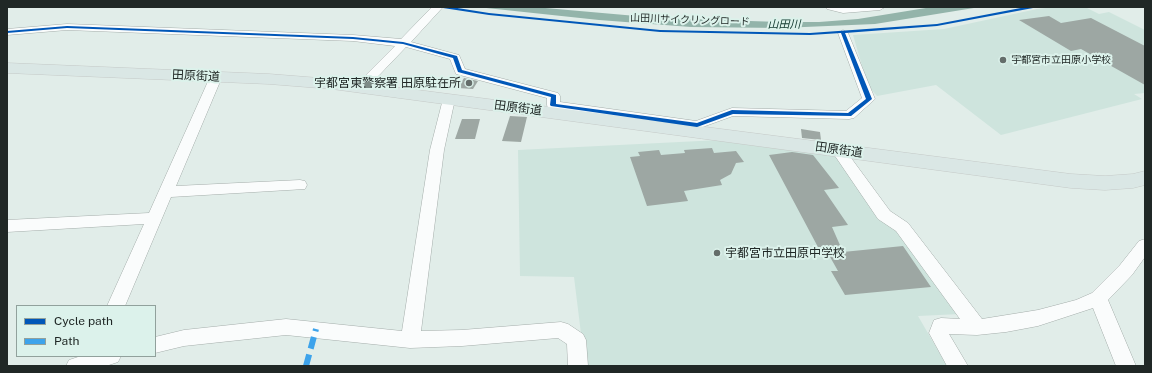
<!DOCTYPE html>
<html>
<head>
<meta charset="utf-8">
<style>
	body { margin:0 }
	#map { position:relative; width:1152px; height:373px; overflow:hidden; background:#e1ede9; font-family:"Public Sans",sans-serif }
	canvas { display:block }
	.frame { position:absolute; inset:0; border:8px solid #202826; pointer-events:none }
	.legend { position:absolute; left:16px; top:305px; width:140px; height:52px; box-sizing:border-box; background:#dcf2eb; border:1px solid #91a19c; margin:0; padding:5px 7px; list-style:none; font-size:12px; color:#202826 }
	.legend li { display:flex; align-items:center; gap:8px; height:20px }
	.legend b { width:20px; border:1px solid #91a19c }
</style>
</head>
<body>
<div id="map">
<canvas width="1152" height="373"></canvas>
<div class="frame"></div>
<ul class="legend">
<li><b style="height:5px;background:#0057b8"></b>Cycle path</li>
<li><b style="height:5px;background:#3da3eb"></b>Path</li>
</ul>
</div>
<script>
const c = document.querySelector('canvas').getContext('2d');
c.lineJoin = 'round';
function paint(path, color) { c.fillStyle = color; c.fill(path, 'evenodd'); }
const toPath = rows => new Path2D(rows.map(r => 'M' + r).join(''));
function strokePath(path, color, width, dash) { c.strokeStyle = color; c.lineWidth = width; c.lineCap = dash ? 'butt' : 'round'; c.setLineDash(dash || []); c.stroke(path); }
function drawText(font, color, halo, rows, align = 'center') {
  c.font = font + ' "Public Sans","Noto Sans JP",sans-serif'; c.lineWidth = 4; c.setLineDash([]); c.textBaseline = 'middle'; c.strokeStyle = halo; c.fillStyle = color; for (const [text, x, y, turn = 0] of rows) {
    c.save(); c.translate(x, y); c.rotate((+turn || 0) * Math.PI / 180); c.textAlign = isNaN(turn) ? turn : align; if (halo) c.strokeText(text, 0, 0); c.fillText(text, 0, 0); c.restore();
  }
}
const built = toPath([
	[1055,7,1085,7,1099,14,1109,12,1145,30,1145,93,1134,94,1142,99,1001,135,936,85,877,96,868,86,853,35,944,29,1037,9],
	[720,140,838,155,898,229,960,314,918,316,947,366,585,366,574,277,520,276,518,150]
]);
const water = toPath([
	[477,7,534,7,659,18,780,22,819,22,858,19,932,7,980,7,875,24,781,28,691,27,599,20]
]);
const building = toPath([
	[1049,16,1061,23,1091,18,1145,46,1145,85,1081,49,1071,51,1019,20],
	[464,78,478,81,473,89,458,88],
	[510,116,527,117,521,142,502,141],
	[462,119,480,119,475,139,455,139],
	[801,129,820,132,821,140,802,138],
	[712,148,714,153,736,151,744,162,736,163,731,174,720,180,722,185,684,191,688,201,647,206,630,157,640,156,638,152,659,150,661,155,685,153,684,150],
	[792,152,813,155,839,188,824,190,848,225,832,227,843,252,903,246,931,287,845,295,831,271,838,271,825,248,819,249,769,155]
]);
const street = toPath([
	[432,7,443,7,411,42,459,55,465,69,558,93,560,96,560,102,696,121,732,108,846,111,862,98,838,33,843,30,848,33,875,99,854,118,849,119,733,116,697,129,548,108,547,105,547,98,456,74,450,59,406,47,365,90,357,90,355,87,357,84,395,46,353,41,67,30,7,35,7,29,67,24,353,35,401,39,432,7],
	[826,7,885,7,880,10,843,13,827,9,826,7],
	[216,73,220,74,222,77,176,186,300,180,305,181,307,185,305,189,171,197,125,306,107,306,144,224,7,232,7,220,149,213,210,77,212,74,216,73],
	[449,95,453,96,455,99,444,150,421,331,462,330,561,322,568,324,583,334,586,340,588,366,568,366,567,344,558,338,462,346,410,348,286,335,184,346,155,353,155,337,184,330,286,319,402,331,430,150,443,99,445,96,449,95],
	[838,146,843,147,890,211,908,223,982,319,1038,310,1076,300,1092,293,1120,265,1139,241,1145,239,1145,257,1132,275,1108,300,1136,366,1116,366,1093,308,1038,326,1006,332,977,335,949,334,968,366,947,366,929,333,934,320,941,318,960,319,896,231,878,219,831,150,833,147,838,146],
	[81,356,121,356,118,362,106,366,66,366,69,360,81,356]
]);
const primary = toPath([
	[7,63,269,74,332,79,1071,174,1105,176,1133,174,1145,171,1145,185,1133,188,1105,190,1071,188,332,89,269,84,7,73,7,63]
]);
const quiet = toPath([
	[306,366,316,329]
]);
const cycleway = toPath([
	[441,7,451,7,489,13,660,30,810,33,937,24,1026,7,1035,7,1033,8,937,26,845,33,872,99,851,116,733,114,697,127,551,106,550,105,551,97,458,72,453,58,403,44,353,39,67,28,7,33,7,31,67,26,353,37,403,42,457,56,462,70,556,95,556,104,697,123,732,110,848,113,866,99,841,33,810,35,660,32,489,15,443,8,441,7]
]);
const markers = [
	[1003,60,4,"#646d6a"],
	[469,83,4,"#646d6a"],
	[717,253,4,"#646d6a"]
];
const farStreetnames = [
	["山田川サイクリングロード",690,20,2]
];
const farPoinames = [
	["宇都宮市立田原小学校",1011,60]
];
const farWaternames = [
	["山田川",784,25]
];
const streetNames = [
	["田原街道",196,76,3],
	["田原街道",518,108,7],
	["田原街道",839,150,8]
];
const poiNames = [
	["宇都宮東警察署 田原駐在所",461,83],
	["宇都宮市立田原中学校",725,253,"left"]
];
paint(built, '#cee4dd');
paint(water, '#93b4aa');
paint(building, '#9da7a3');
strokePath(street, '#a4adaa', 1);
strokePath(primary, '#c4c9c7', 1);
paint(street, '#fafcfc');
paint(primary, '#dae7e5');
strokePath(quiet, '#3da3eb', 6, [12, 6]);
paint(cycleway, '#0057b8');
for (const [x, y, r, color] of markers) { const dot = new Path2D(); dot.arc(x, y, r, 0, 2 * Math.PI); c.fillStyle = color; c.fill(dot); strokePath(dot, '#dcf2eb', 1.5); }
drawText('10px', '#202826', '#dcf2eb', farStreetnames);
drawText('10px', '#202826', '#dcf2eb', farPoinames, 'left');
drawText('italic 11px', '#0f372d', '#dcf2eb', farWaternames);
drawText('12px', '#202826', '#dcf2eb', streetNames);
drawText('12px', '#202826', '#dcf2eb', poiNames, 'right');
</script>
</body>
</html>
